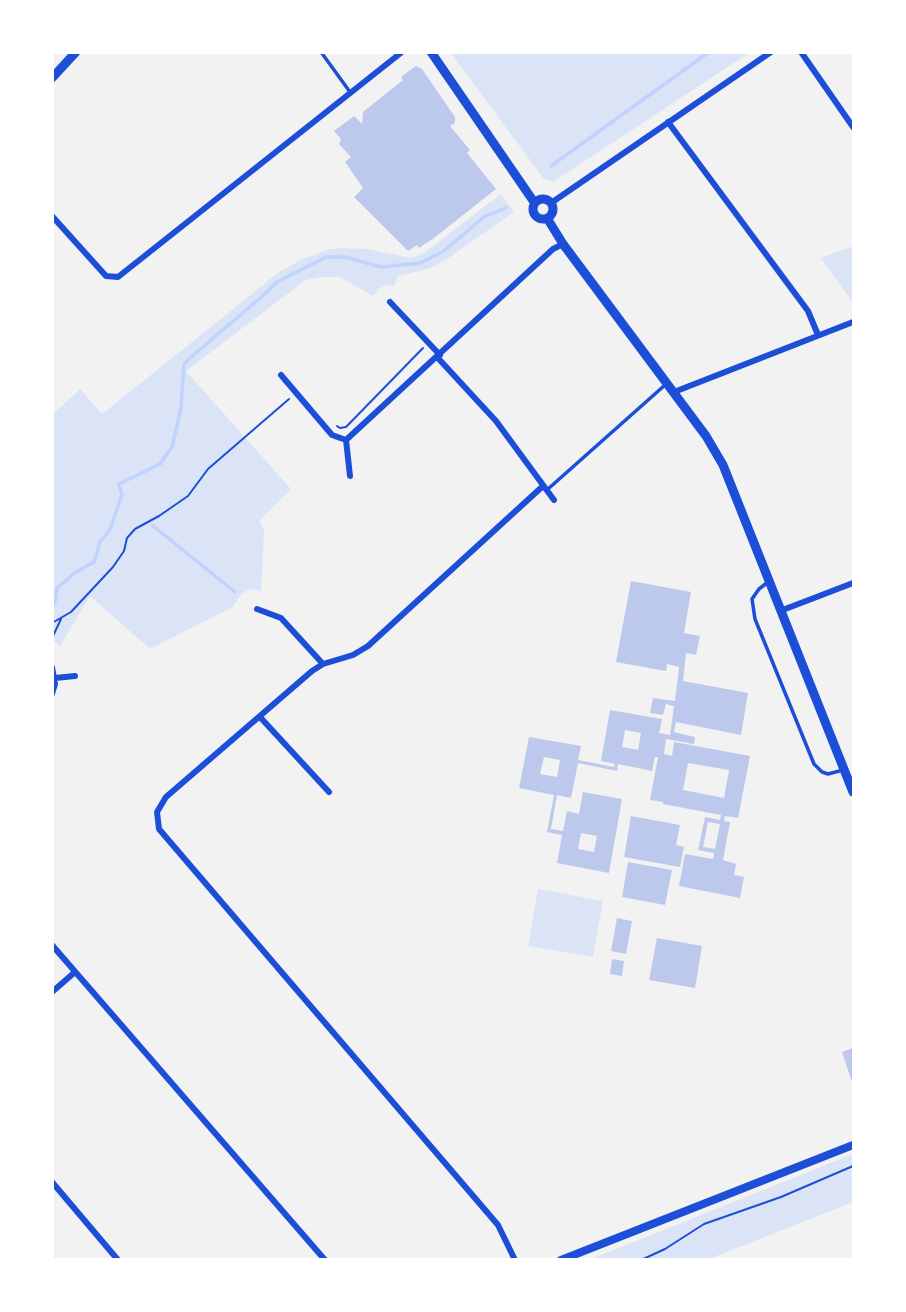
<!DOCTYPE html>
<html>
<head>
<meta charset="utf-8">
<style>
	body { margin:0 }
	#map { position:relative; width:906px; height:1312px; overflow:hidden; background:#f2f2f2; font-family:"DejaVu Sans",sans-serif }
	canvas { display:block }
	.frame { position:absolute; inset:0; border:54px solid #fff; pointer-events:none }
</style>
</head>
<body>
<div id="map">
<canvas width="906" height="1312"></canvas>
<div class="frame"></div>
</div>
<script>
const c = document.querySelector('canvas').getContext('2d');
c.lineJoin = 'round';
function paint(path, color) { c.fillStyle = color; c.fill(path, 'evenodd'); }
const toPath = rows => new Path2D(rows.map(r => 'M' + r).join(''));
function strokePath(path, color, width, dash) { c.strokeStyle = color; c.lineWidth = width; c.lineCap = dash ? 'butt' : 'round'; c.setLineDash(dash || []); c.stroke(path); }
const green = toPath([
	[451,53,749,53,553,182,543,178],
	[501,194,514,212,447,259,431,268,398,276,394,286,388,285,380,288,373,296,340,277,321,277,306,280,186,371,291,489,259,521,264,530,261,592,254,589,246,591,239,597,233,607,150,649,90,596,60,646,53,640,52,415,80,389,102,414,279,272,301,260,327,250,340,248,367,249,411,258,425,252],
	[853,246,853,303,821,258],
	[538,889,603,901,593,957,528,946],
	[853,1154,853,1202,709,1259,589,1260]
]);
const stream = toPath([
	[551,166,709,52],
	[152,525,235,592],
	[52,607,55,602,57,588,76,572,94,562,100,542,110,529,122,495,119,484,160,464,172,447,181,408,184,364,197,352,259,299,277,282,326,257,345,257,381,267,420,263,444,251,484,217,505,208]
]);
const building = toPath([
	[416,66,422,69,455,117,455,123,450,126,470,150,467,153,496,189,434,238,419,248,417,245,408,251,354,197,363,188,345,162,351,157,339,144,341,139,334,131,354,116,362,124,363,112,403,80,401,77],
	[631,581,691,592,684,633,700,636,696,655,686,653,683,681,748,693,741,735,676,722,674,732,695,737,694,744,666,739,664,754,672,756,674,742,750,756,738,818,725,816,724,821,730,822,723,860,736,864,734,875,744,877,740,898,679,886,685,854,713,859,714,853,698,850,705,817,720,820,721,815,663,804,663,802,650,800,658,757,655,757,652,771,618,764,617,771,578,763,571,798,557,795,551,829,563,831,567,811,579,814,583,792,622,799,609,873,557,863,562,835,547,832,554,795,519,788,529,737,581,746,578,760,614,767,615,764,601,761,610,710,662,719,659,733,670,735,674,706,666,704,663,715,650,713,653,698,675,701,679,667,667,664,666,671,616,662],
	[625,730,641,733,638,750,622,747],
	[544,757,560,760,557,777,540,774],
	[688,763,729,770,724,798,683,790],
	[708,822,720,824,715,849,703,847],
	[581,833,597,836,594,852,578,849],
	[631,816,680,825,676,845,684,847,680,867,624,857],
	[628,862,672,870,665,905,622,897],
	[617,918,632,921,626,954,611,951],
	[657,938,702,946,695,988,649,980],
	[612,959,624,961,622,976,610,974],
	[853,1048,853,1085,842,1052]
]);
const path = toPath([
	[337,426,340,428,346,427,423,348],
	[52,623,71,612,113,567,124,551,127,538,135,529,159,516,188,496,208,469,289,399],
	[52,638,61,619],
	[641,1260,665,1249,704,1224,781,1197,853,1166]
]);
const service = toPath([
	[321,52,350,92],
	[548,489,665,385],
	[768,582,759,589,752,599,755,619,814,764,822,772,828,774,843,770]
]);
const minor = toPath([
	[801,52,853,127],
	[668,122,808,311,818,335],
	[551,203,771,52],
	[52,216,106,276,118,277,402,52],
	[390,302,440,355],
	[437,357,496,421,554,500],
	[281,375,332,435,346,440,553,249,563,244],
	[674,392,853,322],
	[346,440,350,476],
	[257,609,281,618,323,664],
	[780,611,853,583],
	[52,667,55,684,52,694],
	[55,678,75,676],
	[260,717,329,792],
	[52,945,325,1260],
	[52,992,75,972],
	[52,1182,118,1260],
	[515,1260,498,1225,159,829,157,812,166,797,312,671,323,664,353,655,368,646,543,486]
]);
const tertiary = toPath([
	[561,1260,853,1145]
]);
const secondary = toPath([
	[431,52,534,202],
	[52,78,76,52],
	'533 209a10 10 0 1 1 20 0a10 10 0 1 1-20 0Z',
	[547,218,563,244,706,436,723,465,853,792]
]);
paint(green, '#dbe4f7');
strokePath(stream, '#bfd3fe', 3.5);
paint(building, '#bdc9ec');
strokePath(path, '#1d4ed8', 2);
strokePath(service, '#1d4ed8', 3.5);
strokePath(minor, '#1d4ed8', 6);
strokePath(tertiary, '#1d4ed8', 8);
strokePath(secondary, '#1d4ed8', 9);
</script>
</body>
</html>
